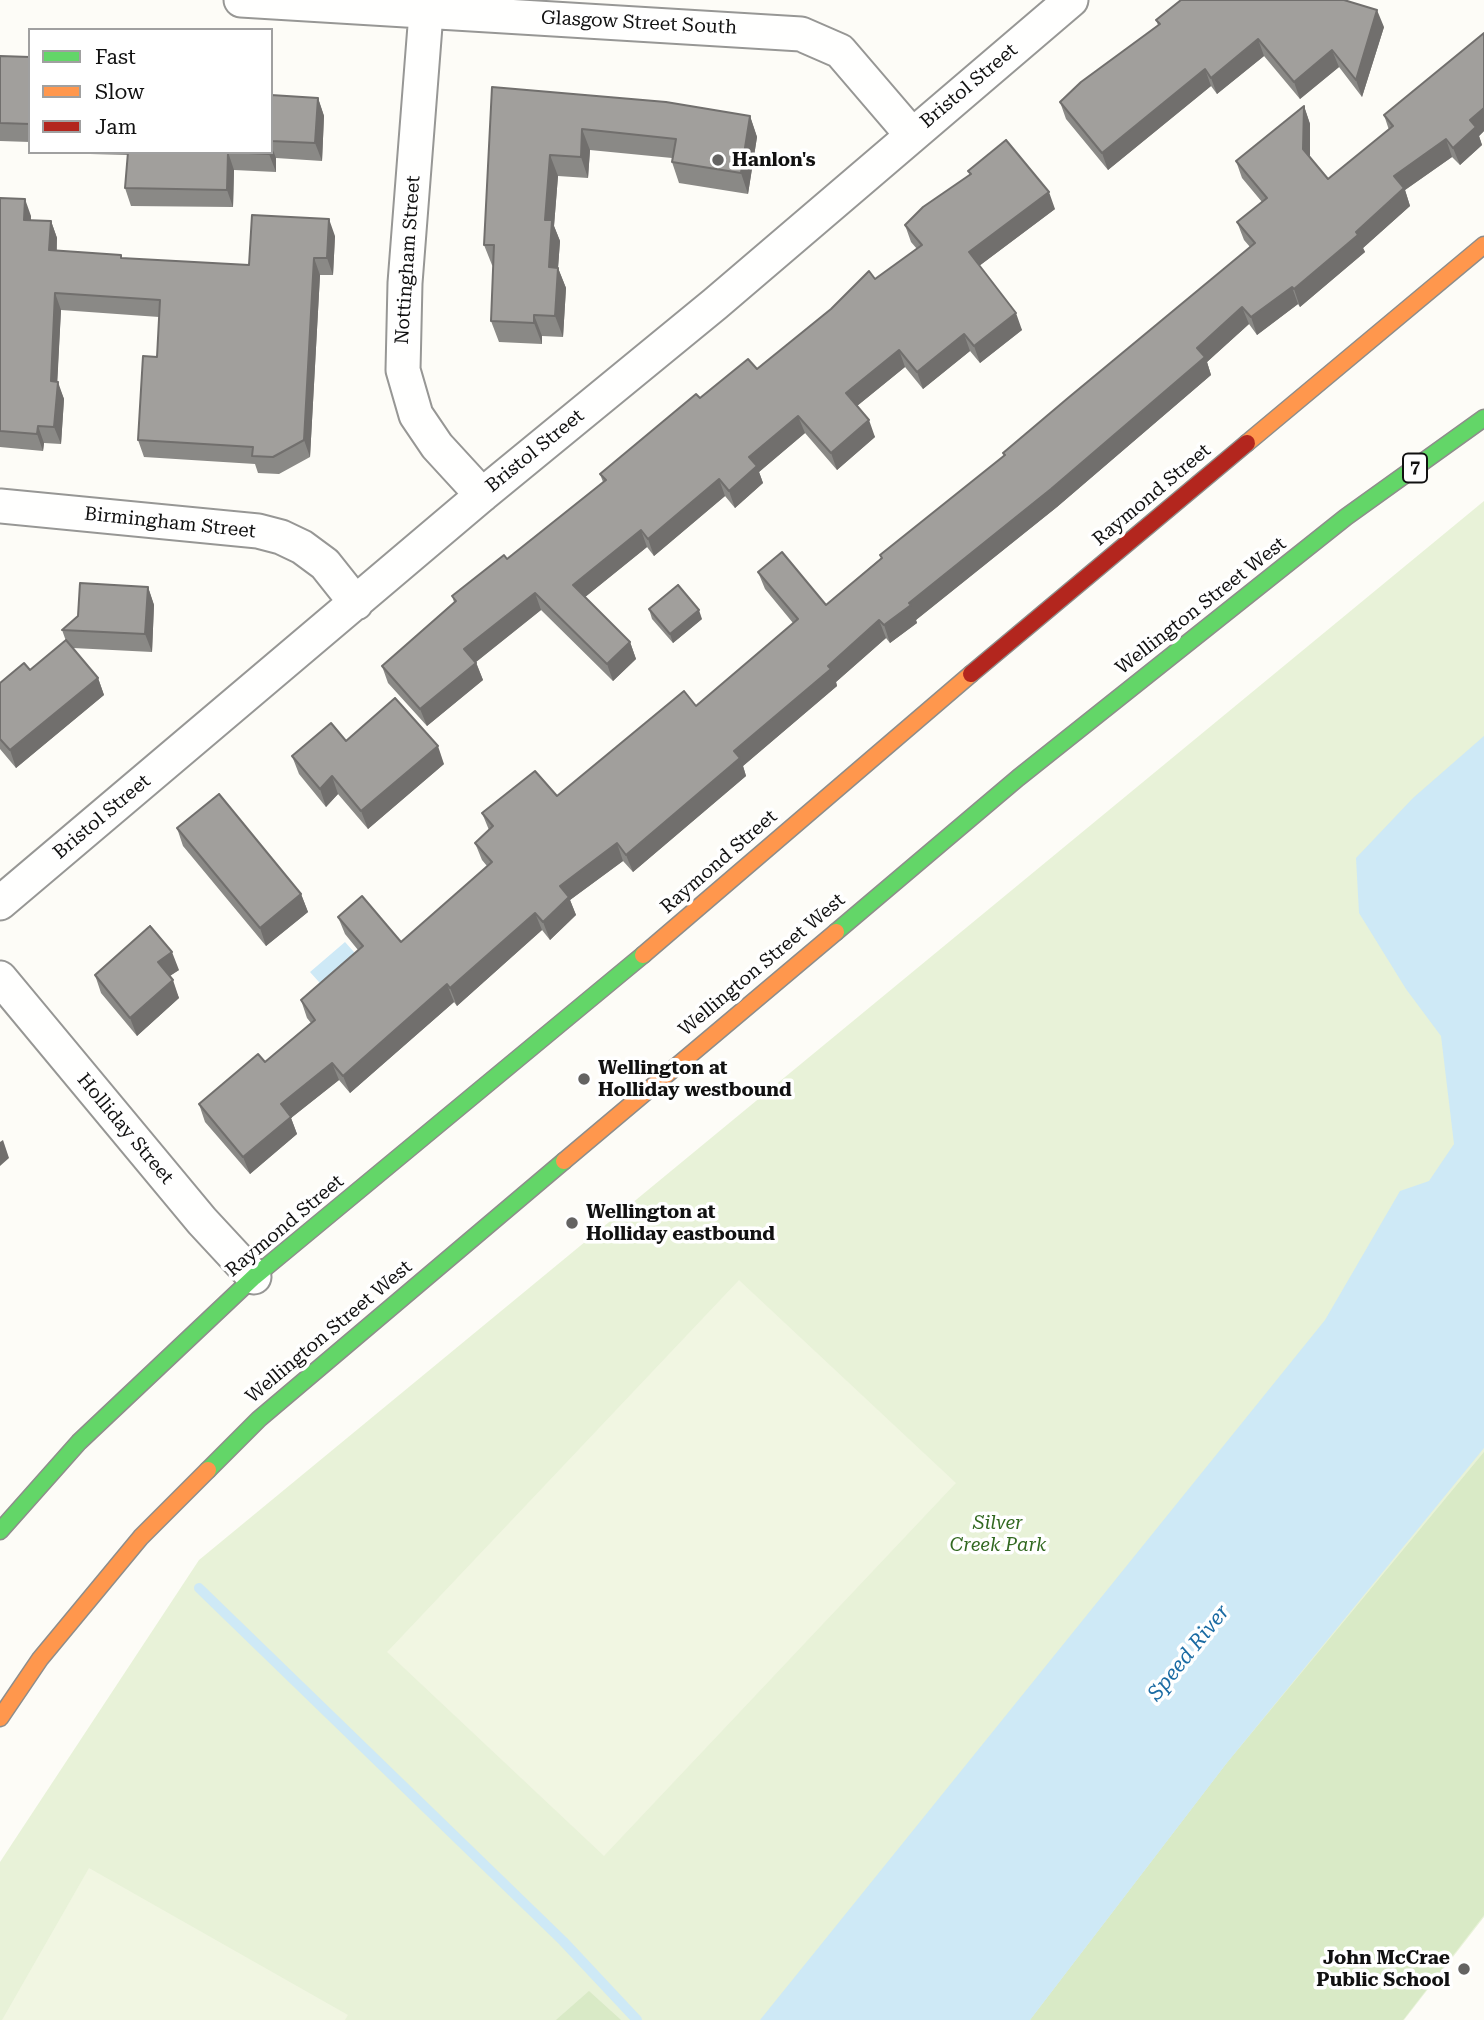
<!DOCTYPE html>
<html>
<head>
<meta charset="utf-8">
<style>
	body { margin:0 }
	#map { position:relative; width:1484px; height:2020px; overflow:hidden; background:#fdfcf7; font-family:"Roboto Serif",serif }
	canvas { display:block }
	.legend { position:absolute; left:28px; top:28px; width:245px; height:126px; box-sizing:border-box; background:#fff; border:2px solid #a0a0a0; margin:0; padding:9px 12px; list-style:none; font-size:21px; color:#111 }
	.legend li { display:flex; align-items:center; gap:14px; height:35px }
	.legend b { width:35px; border:2px solid #a0a0a0 }
</style>
</head>
<body>
<div id="map">
<canvas width="1484" height="2020"></canvas>
<ul class="legend">
<li><b style="height:9px;background:#63d668"></b>Fast</li>
<li><b style="height:9px;background:#ff974d"></b>Slow</li>
<li><b style="height:9px;background:#b3261e"></b>Jam</li>
</ul>
</div>
<script>
const c = document.querySelector('canvas').getContext('2d');
c.lineJoin = 'round';
function paint(path, color) { c.fillStyle = color; c.fill(path, 'evenodd'); }
const toPath = rows => new Path2D(rows.map(r => 'M' + r).join(''));
function strokePath(path, color, width, dash) { c.strokeStyle = color; c.lineWidth = width; c.lineCap = dash ? 'butt' : 'round'; c.setLineDash(dash || []); c.stroke(path); }
function drawText(font, color, halo, rows, align = 'center') {
  c.font = font + ' "Roboto Serif",serif'; c.lineWidth = 7; c.setLineDash([]); c.textBaseline = 'middle'; c.strokeStyle = halo; c.fillStyle = color; for (const [text, x, y, turn = 0] of rows) {
    c.save(); c.translate(x, y); c.rotate((+turn || 0) * Math.PI / 180); c.textAlign = isNaN(turn) ? turn : align; if (halo) c.strokeText(text, 0, 0); c.fillText(text, 0, 0); c.restore();
  }
}
const green = toPath([
	[1484,501,1484,1917,1404,2020,0,2020,0,1862,199,1560]
]);
const forest = toPath([
	[1484,1452,1484,1915,1403,2020,1030,2020,1226,1764],
	[589,1991,621,2020,556,2020]
]);
const pitch = toPath([
	[739,1280,956,1483,604,1856,387,1652],
	[89,1868,348,2015,345,2020,2,2020]
]);
const water = toPath([
	[1484,736,1484,1448,1226,1764,1030,2020,760,2020,1325,1320,1400,1191,1429,1181,1454,1144,1441,1036,1406,989,1359,913,1356,858,1413,798],
	[345,942,362,961,327,991,310,972]
]);
const stream = toPath([
	[199,1588,563,1941,637,2020]
]);
const street = toPath([
	[241,0,801,34,840,51,912,135],
	[427,0,405,283,403,370,416,415,437,446,482,495],
	[0,506,258,531,281,537,302,547,325,564,356,603],
	[0,903,482,495,715,304,1071,0],
	[0,978,202,1221,254,1277]
]);
const fast = toPath([
	[836,932,1018,778,1346,517,1484,418],
	[208,1470,259,1419,564,1161],
	[0,1531,79,1442,254,1277,643,955]
]);
const slow = toPath([
	[1247,443,1484,245],
	[643,955,971,674],
	[564,1161,836,932],
	[0,1718,40,1659,141,1537,208,1470]
]);
const jam = toPath([
	[971,674,1247,443]
]);
const wall = toPath([
	[1156,20,1384,27,1362,97,1339,67,1300,99,1264,56,1217,94,1211,86,1108,170,1066,119,1060,102,1158,25],
	[1484,33,1484,131,1479,136,1482,145,1460,165,1452,157,1405,190,1410,206,1363,248,1365,252,1300,307,1298,304,1257,335,1249,324,1207,362,1211,375,1057,507,916,620,917,623,890,643,886,638,836,682,837,686,743,766,746,776,633,872,623,861,570,900,576,915,550,940,542,930,457,1006,454,1002,350,1093,339,1080,291,1118,297,1134,250,1174,205,1122,199,1104,265,1062,311,1023,307,1018,301,1000,358,950,345,934,338,917,401,942,487,866,482,860,475,843,489,830,482,813,557,796,696,706,793,623,765,589,758,572,826,605,881,558,880,555,1004,456,1003,453,1250,247,1244,240,1237,222,1262,202,1242,178,1236,161,1304,106,1310,124,1310,157,1328,179,1389,130,1384,115],
	[0,56,30,57,30,142,0,141],
	[492,87,750,116,757,137,748,194,679,183,672,162,672,158,590,150,588,178,558,176,554,226,560,241,558,268,566,288,563,337,542,336,542,344,499,342,491,321,493,266,492,265,484,245],
	[271,95,318,98,324,116,322,161,276,158,276,172,234,170,233,207,131,206,125,188,128,155,90,154,89,152,271,152],
	[968,171,1055,209,979,266,1022,330,980,363,970,351,923,389,905,367,857,406,875,437,837,470,805,433,759,472,763,483,735,508,725,496,654,556,647,547,585,597,630,642,636,659,613,681,541,610,476,662,483,680,427,726,388,683,382,666,454,602,452,596,507,559,603,482,600,474,700,398,757,369,917,249,911,242,905,225,970,174],
	[0,198,31,216,31,220,51,221,57,238,57,251,121,255,122,258,249,265,335,236,333,275,320,275,310,457,279,474,258,473,255,464,144,457,138,440,157,357,159,317,61,310,57,382,64,399,61,444,44,443,43,451,0,447],
	[148,587,154,605,152,652,73,648,98,678,104,695,16,768,0,749,0,683,30,670,66,641,62,630],
	[649,609,702,619,673,643,652,619],
	[346,741,444,764,368,829,338,794,326,807,299,774,292,756],
	[177,828,301,894,308,912,266,946,183,846],
	[179,970,169,976,179,998,137,1036,101,993,95,975]
]);
const shadedWall = toPath([
	[1377,10,1384,27,1362,97,1356,80],
	[1258,39,1264,56,1217,94,1211,78],
	[1332,50,1339,67,1300,99,1294,82],
	[1205,69,1211,86,1108,170,1102,153],
	[318,98,324,116,322,161,315,143],
	[1304,106,1310,124,1310,167,1303,149],
	[1484,108,1484,131,1479,136,1482,145,1460,165,1453,148,1470,120],
	[750,116,757,137,748,194,741,173],
	[582,129,590,150,588,178,581,157],
	[1446,139,1452,157,1405,190,1410,206,1363,248,1365,252,1300,307,1294,289,1356,232,1394,176],
	[271,145,276,158,276,172,269,154,269,152,271,152],
	[228,152,234,170,233,207,227,190],
	[550,155,558,176,554,226,560,241,558,268,566,288,563,337,555,316,549,267,545,220],
	[1049,192,1055,209,975,269,969,252],
	[25,199,31,216,30,237,24,220],
	[329,219,335,236,333,275,327,258],
	[51,221,57,238,55,267,49,250],
	[314,258,320,275,310,457,304,440],
	[1292,287,1298,304,1257,335,1251,317],
	[55,293,61,310,57,388,58,382,64,399,61,444,54,427,51,381],
	[1242,307,1249,324,1207,362,1211,375,1057,507,916,620,917,623,890,643,884,625],
	[1016,313,1022,330,980,363,974,346],
	[534,315,542,336,542,344,534,323],
	[964,334,970,351,923,389,917,372],
	[899,350,905,367,852,410,846,393],
	[798,416,805,433,759,472,763,483,735,508,729,491,749,457],
	[869,420,875,437,837,470,831,453],
	[38,426,44,443,43,451,37,434],
	[719,479,725,496,654,556,648,539],
	[641,530,647,547,579,602,573,585],
	[148,587,154,605,152,652,145,634],
	[535,593,541,610,471,666,464,649],
	[699,610,702,619,673,643,670,634],
	[879,620,886,638,836,682,837,686,743,766,746,776,633,872,626,855,734,751],
	[630,642,636,659,613,681,607,664],
	[476,663,483,680,427,726,420,709],
	[98,678,104,695,16,768,10,750],
	[438,746,444,764,368,829,361,811],
	[332,776,338,794,326,807,320,789],
	[617,843,623,861,570,900,576,915,550,940,543,922,560,886],
	[301,894,308,912,266,946,260,928],
	[535,913,542,930,457,1006,450,988],
	[172,952,179,970,164,980,158,962],
	[173,980,179,998,137,1036,130,1018],
	[447,984,454,1002,350,1093,343,1076],
	[332,1063,339,1080,291,1118,297,1134,250,1174,243,1157,281,1104],
	[3,1140,9,1158,0,1166,0,1142]
]);
const building = toPath([
	[1181,0,1344,0,1377,10,1356,80,1332,50,1294,82,1258,39,1211,78,1205,69,1102,153,1060,102,1081,82,1160,24,1156,20,1181,0],
	[1484,33,1484,108,1470,120,1476,127,1453,148,1446,139,1394,176,1404,188,1356,232,1358,235,1294,289,1292,287,1251,317,1242,307,1197,348,1205,357,1051,489,909,603,911,605,884,625,879,620,828,666,831,669,734,751,740,758,626,855,617,843,560,886,569,897,543,922,535,913,450,988,447,984,343,1076,332,1063,281,1104,291,1117,243,1157,199,1104,258,1054,265,1062,315,1020,301,1000,363,946,338,917,362,896,401,942,492,862,475,843,493,826,482,813,535,771,557,796,684,691,696,706,798,619,758,572,782,552,826,605,882,558,880,555,1005,455,1003,453,1068,398,1255,243,1237,222,1267,198,1236,161,1304,106,1303,149,1328,179,1393,126,1384,115,1484,33],
	[0,56,30,57,30,124,0,123,0,56],
	[492,87,666,102,750,116,741,173,672,162,676,139,582,129,581,157,550,155,545,220,552,220,549,267,558,268,555,316,534,315,534,323,491,321,494,245,484,245,492,87],
	[271,95,318,98,315,143,271,141,271,95],
	[1006,140,1049,192,969,252,1016,313,974,346,964,334,917,372,899,350,846,393,869,420,831,453,798,416,749,457,757,466,729,491,719,479,648,539,641,530,573,585,630,642,607,664,535,593,464,649,476,663,420,709,382,666,456,601,452,596,504,555,507,559,606,480,600,474,696,394,700,398,748,359,757,369,831,309,869,271,875,279,922,245,905,225,923,207,971,174,968,171,1006,140],
	[128,152,269,152,269,154,228,152,227,190,125,188,128,152],
	[0,198,25,199,24,220,51,221,49,250,121,255,121,258,249,265,252,215,329,219,327,258,314,258,304,440,273,457,252,456,253,447,138,440,143,356,157,357,160,300,55,293,51,381,58,382,54,427,38,426,37,434,0,431,0,198],
	[80,583,148,587,145,634,62,630,78,616,80,583],
	[678,585,699,610,670,634,649,609,678,585],
	[66,640,98,678,10,750,0,739,0,683,24,663,30,670,66,640],
	[395,698,438,746,361,811,332,776,320,789,292,756,331,723,346,741,395,698],
	[219,794,301,894,260,928,177,828,219,794],
	[150,926,172,952,158,962,173,980,130,1018,95,975,150,926]
]);
const markers = [
	[718,160,7,"#646362"],
	[584,1079,7,"#646362"],
	[572,1223,7,"#646362"],
	[1464,1969,7,"#646362"]
];
const shields = [
	[1415,468,24]
];
const shieldNames = [
	["7",1415,468]
];
const streetNames = [
	["Glasgow Street South",639,23,3],
	["Bristol Street",969,86,-40],
	["Nottingham Street",408,260,-86],
	["Bristol Street",535,451,-39],
	["Raymond Street",1152,495,-40],
	["Birmingham Street",170,523,6],
	["Wellington Street West",1201,606,-38],
	["Bristol Street",102,817,-40],
	["Raymond Street",719,862,-41],
	["Wellington Street West",762,965,-40],
	["Holliday Street",125,1129,50],
	["Raymond Street",285,1226,-40],
	["Wellington Street West",329,1332,-40]
];
const poiNames = [
	["Hanlon's",732,160],
	["Wellington at",598,1068],
	["Holliday westbound",598,1090],
	["Wellington at",586,1212],
	["Holliday eastbound",586,1234],
	["John McCrae",1450,1958,"right"],
	["Public School",1450,1980,"right"]
];
const parkNames = [
	["Silver",998,1523],
	["Creek Park",998,1545]
];
const waterNames = [
	["Speed River",1189,1653,-51]
];
paint(green, '#e8f2d8');
paint(forest, '#d9eac6');
paint(pitch, '#f1f6e2');
paint(water, '#cee9f6');
strokePath(stream, '#cee9f6', 10);
strokePath(street, '#979795', 37);
strokePath(fast, '#8e8d8b', 19);
strokePath(slow, '#8e8d8b', 19);
strokePath(jam, '#8e8d8b', 19);
strokePath(street, '#fffffe', 33);
strokePath(fast, '#63d668', 16);
strokePath(slow, '#ff974d', 16);
strokePath(jam, '#b3261e', 16);
paint(wall, '#8a8986');
paint(shadedWall, '#716f6d');
paint(building, '#a19f9c');
strokePath(building, '#716f6d', 2);
for (const [x, y, r, color] of markers) { const dot = new Path2D(); dot.arc(x, y, r, 0, 2 * Math.PI); c.fillStyle = color; c.fill(dot); strokePath(dot, '#fff', 2.5); }
for (const [x, y, w] of shields) { const box = new Path2D(); box.roundRect(x - w / 2, y - 14.5, w, 29, 5); c.fillStyle = '#fff'; c.fill(box); strokePath(box, '#111', 2); }
drawText('bold 18px', '#111', null, shieldNames);
drawText('19px', '#111', '#fff', streetNames);
drawText('bold 19px', '#111', '#fff', poiNames, 'left');
drawText('italic 19px', '#326921', '#fff', parkNames);
drawText('italic 21px', '#1a6ba3', '#fff', waterNames);
</script>
</body>
</html>
